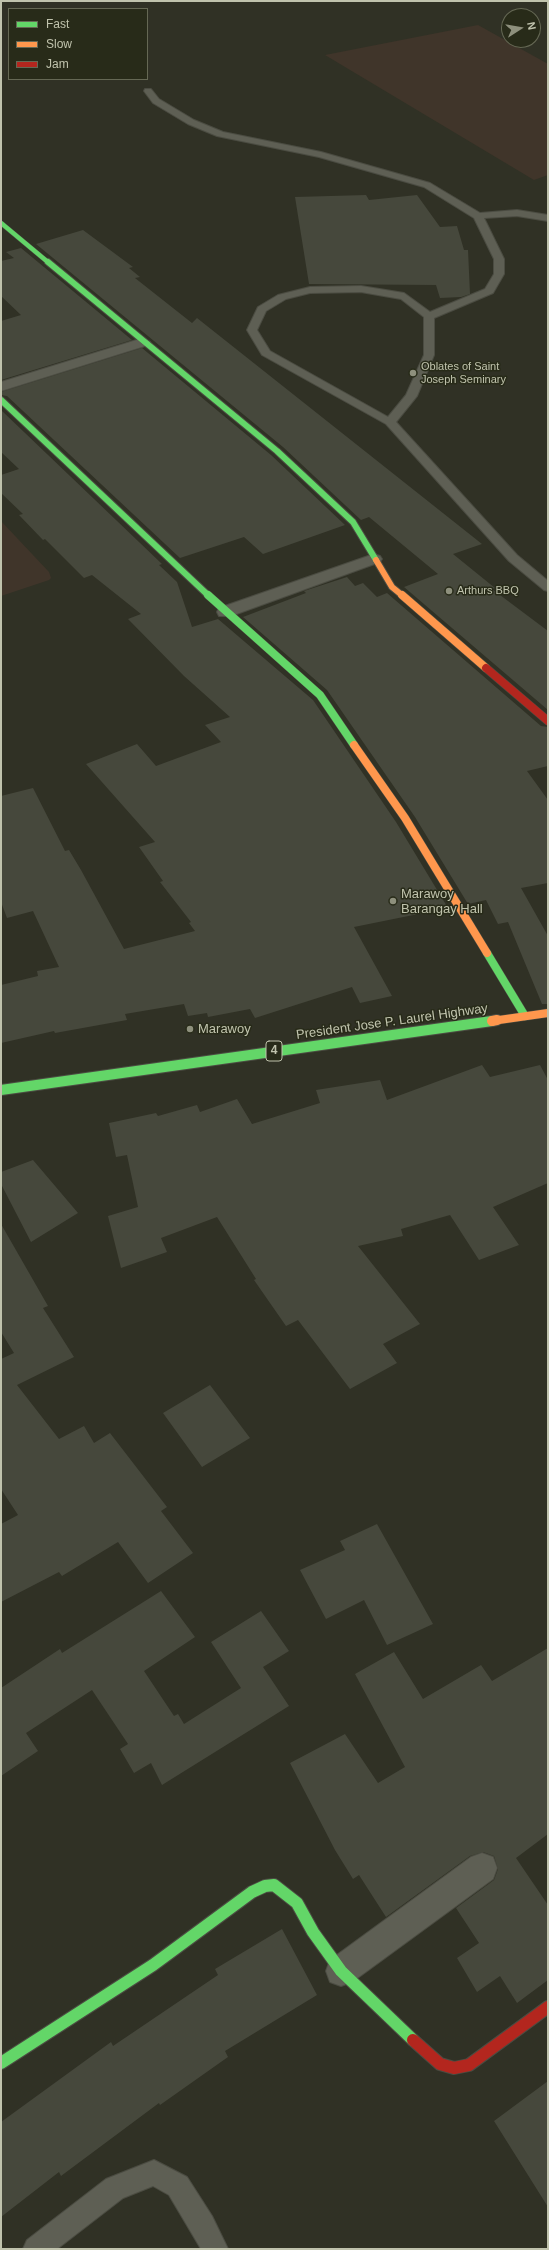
<!DOCTYPE html>
<html>
<head>
<meta charset="utf-8">
<style>
	body { margin:0 }
	#map { position:relative; width:549px; height:2250px; overflow:hidden; background:#303125; font-family:Arial,sans-serif }
	canvas { display:block }
	.frame { position:absolute; inset:0; border:2px solid #c0c3ad; pointer-events:none }
	.legend { position:absolute; left:8px; top:8px; width:140px; height:72px; box-sizing:border-box; background:#282b19; border:1px solid #656854; margin:0; padding:5px 7px; list-style:none; font-size:12px; color:#c0c3ad }
	.legend li { display:flex; align-items:center; gap:8px; height:20px }
	.legend b { width:20px; border:1px solid #656854 }
	.north { position:absolute; left:501px; top:8px; width:40px; height:40px; box-sizing:border-box; background:#282b19; border:1px solid #656854; border-radius:50%; rotate:78deg; font-size:11px; font-weight:700; line-height:16px; text-align:center; color:#c0c3ad }
	.north::after { content:''; display:block; margin:auto; width:14px; height:18px; background:#8e907d; clip-path:polygon(50% 0,100% 100%,50% 72%,0 100%) }
</style>
</head>
<body>
<div id="map">
<canvas width="549" height="2250"></canvas>
<div class="frame"></div>
<ul class="legend">
<li><b style="height:5px;background:#63d668"></b>Fast</li>
<li><b style="height:5px;background:#ff974d"></b>Slow</li>
<li><b style="height:5px;background:#b3261e"></b>Jam</li>
</ul>
<div class="north">N</div>
</div>
<script>
const c = document.querySelector('canvas').getContext('2d');
c.lineJoin = 'round';
function paint(path, color) { c.fillStyle = color; c.fill(path, 'evenodd'); }
const toPath = rows => new Path2D(rows.map(r => 'M' + r).join(''));
function strokePath(path, color, width, dash) { c.strokeStyle = color; c.lineWidth = width; c.lineCap = dash ? 'butt' : 'round'; c.setLineDash(dash || []); c.stroke(path); }
function drawText(font, color, halo, rows, align = 'center') {
  c.font = font + ' Arial,sans-serif'; c.lineWidth = 3; c.setLineDash([]); c.textBaseline = 'middle'; c.strokeStyle = halo; c.fillStyle = color; for (const [text, x, y, turn = 0] of rows) {
    c.save(); c.translate(x, y); c.rotate((+turn || 0) * Math.PI / 180); c.textAlign = isNaN(turn) ? turn : align; if (halo) c.strokeText(text, 0, 0); c.fillText(text, 0, 0); c.restore();
  }
}
const green = toPath([
	[478,25,548,64,548,175,534,180,325,55],
	[1,521,49,572,51,578,49,580,1,596]
]);
const building = toPath([
	[366,195,369,200,417,195,440,227,457,226,464,250,468,250,470,294,461,297,440,298,436,285,309,284,295,197],
	[83,230,133,267,129,268,140,277,135,278,192,323,197,318,482,544,453,554,495,588,492,589,548,631,548,710,404,587,438,574,369,517,361,520,283,447,36,244],
	[21,248,132,340,1,380,1,321,21,315,1,296,1,261,14,258,6,252],
	[142,348,271,455,345,525,263,554,244,537,180,558,7,396,1,395,1,392],
	[1,410,162,564,159,565,177,582,192,627,218,619,313,700,396,822,448,908,354,927,392,996,360,1003,352,987,255,1018,250,1009,208,1017,207,1013,188,1016,184,1004,125,1014,127,1020,55,1033,54,1031,1,1043,1,985,38,976,37,971,59,967,33,911,7,918,1,902,1,796,33,788,65,851,69,850,81,870,124,949,195,931,189,923,191,922,160,882,163,881,139,847,155,842,86,764,137,744,156,766,221,742,205,725,230,717,184,676,128,619,141,614,92,575,84,578,45,539,43,540,19,515,23,514,1,493,1,475,19,469,1,452],
	[347,577,355,586,363,583,377,597,387,593,541,726,548,727,548,766,527,771,548,800,548,883,521,888,548,936,548,1004,542,1004,508,922,498,924,486,900,468,904,415,817,327,690,243,617,306,593,304,591],
	[482,1065,490,1077,540,1065,548,1080,548,1183,493,1207,519,1245,479,1260,450,1215,401,1229,403,1236,358,1246,420,1324,383,1344,397,1363,350,1389,298,1320,286,1326,254,1280,256,1279,217,1217,161,1238,167,1252,121,1268,108,1216,138,1207,127,1155,116,1157,109,1123,156,1113,158,1116,197,1105,200,1112,237,1099,252,1124,320,1103,316,1090,380,1080,387,1100],
	[33,1160,78,1213,31,1242,1,1184,1,1172],
	[1,1224,48,1306,43,1308,74,1357,17,1385,59,1439,84,1426,94,1443,110,1433,167,1507,161,1511,193,1553,148,1583,118,1542,62,1576,59,1572,1,1602,1,1524,18,1515,1,1489,1,1359,14,1353,1,1332],
	[210,1385,250,1438,202,1467,163,1413],
	[377,1524,433,1624,387,1645,364,1600,326,1619,300,1570,345,1550,340,1541],
	[161,1591,195,1637,144,1671,174,1716,178,1714,184,1724,241,1688,211,1642,261,1611,289,1651,263,1667,289,1706,162,1785,151,1763,134,1773,120,1749,128,1744,92,1690,26,1733,38,1751,1,1776,1,1688,60,1649,62,1653],
	[548,1648,548,1834,516,1858,548,1905,548,1980,517,2003,500,1976,477,1992,457,1958,479,1943,456,1908,494,1880,498,1869,494,1856,483,1852,470,1856,386,1917,359,1875,353,1879,335,1850,290,1763,345,1734,378,1783,405,1767,355,1674,394,1652,423,1699,481,1665,492,1681],
	[282,1929,317,1995,225,2051,228,2057,160,2105,159,2103,61,2176,59,2172,1,2217,1,2122,111,2042,113,2046,218,1975,215,1969],
	[548,2081,548,2207,494,2121]
]);
const lane = toPath([
	[145,89,151,89,159,99,194,120,223,132,321,152,430,183,480,213,517,210,548,215,548,221,517,216,484,218,504,259,504,274,493,293,434,318,434,355,417,396,396,422,517,555,548,581,548,591,544,590,509,561,386,424,262,355,247,330,258,307,278,295,310,287,361,286,404,293,430,312,485,289,494,274,494,259,474,218,424,187,319,157,217,136,188,124,153,103,144,91,145,89],
	[361,292,401,299,424,317,424,355,406,395,388,417,270,351,257,330,266,311,286,299,310,293,361,292],
	[154,2160,187,2177,212,2216,228,2249,201,2249,169,2195,153,2186,123,2198,57,2249,23,2249,27,2240,106,2179,154,2160]
]);
const street = toPath([
	[143,338,150,342,148,345,1,391,1,382,143,338],
	[374,554,380,556,382,559,380,562,231,616,219,616,217,612,219,608,374,554],
	[482,1853,493,1857,497,1868,493,1879,352,1982,341,1986,330,1982,326,1971,330,1960,471,1857,482,1853]
]);
const fastFar4 = toPath([
	[1,223,49,263]
]);
const fastFar3 = toPath([
	[48,262,277,451,353,522,376,560],
	[1,400,209,596]
]);
const fastFar2 = toPath([
	[208,595,320,695,354,745],
	[487,953,525,1016],
	[490,1021,492,1021]
]);
const fastFar1 = toPath([
	[1,1090,492,1021]
]);
const fast = toPath([
	[1,2063,153,1965,252,1892,265,1886,274,1885,297,1903,313,1932,341,1971,413,2040]
]);
const slowFar2 = toPath([
	[376,560,392,587,403,596]
]);
const slowFar1 = toPath([
	[402,595,486,668],
	[354,745,405,818,487,953],
	[492,1021,548,1013]
]);
const slow = toPath([
	[492,1021,497,1020]
]);
const jamFar1 = toPath([
	[486,668,548,721]
]);
const jam = toPath([
	[413,2040,440,2064,454,2068,469,2065,548,2007]
]);
const markers = [
	[413,373,4,"#8e907d"],
	[449,591,4,"#8e907d"],
	[393,901,4,"#8e907d"],
	[190,1029,4,"#8e907d"]
];
const farPoinames = [
	["Oblates of Saint",421,367],
	["Joseph Seminary",421,380],
	["Arthurs BBQ",457,591]
];
const shields = [
	[274,1051,16]
];
const shieldNames = [
	["4",274,1051]
];
const poiNames = [
	["Marawoy",401,894],
	["Barangay Hall",401,909],
	["Marawoy",198,1029]
];
const streetNames = [
	["President Jose P. Laurel Highway",392,1022,-8]
];
paint(green, '#40352a');
paint(building, '#46483c');
strokePath(lane, '#4b4c42', 2);
strokePath(street, '#4b4c42', 2);
strokePath(fastFar4, '#4b4c42', 5.5);
strokePath(fastFar3, '#4b4c42', 8);
strokePath(fastFar2, '#4b4c42', 9);
strokePath(fastFar1, '#4b4c42', 12);
strokePath(fast, '#4b4c42', 14);
strokePath(slowFar2, '#4b4c42', 8);
strokePath(slowFar1, '#4b4c42', 9);
strokePath(slow, '#4b4c42', 12);
strokePath(jamFar1, '#4b4c42', 9);
strokePath(jam, '#4b4c42', 14);
paint(lane, '#5e5f54');
paint(street, '#5e5f54');
strokePath(fastFar4, '#63d668', 4.5);
strokePath(fastFar3, '#63d668', 6);
strokePath(fastFar2, '#63d668', 8);
strokePath(fastFar1, '#63d668', 10);
strokePath(fast, '#63d668', 12);
strokePath(slowFar2, '#ff974d', 6);
strokePath(slowFar1, '#ff974d', 8);
strokePath(slow, '#ff974d', 10);
strokePath(jamFar1, '#b3261e', 8);
strokePath(jam, '#b3261e', 12);
for (const [x, y, r, color] of markers) { const dot = new Path2D(); dot.arc(x, y, r, 0, 2 * Math.PI); c.fillStyle = color; c.fill(dot); strokePath(dot, '#282b19', 1.5); }
drawText('11px', '#c0c3ad', '#282b19', farPoinames, 'left');
for (const [x, y, w] of shields) { const box = new Path2D(); box.roundRect(x - w / 2, y - 10, w, 20, 3); c.fillStyle = '#282b19'; c.fill(box); strokePath(box, '#c0c3ad', 1); }
drawText('bold 12px', '#c0c3ad', null, shieldNames);
drawText('13px', '#c0c3ad', '#282b19', poiNames, 'left');
drawText('13px', '#c0c3ad', '#282b19', streetNames);
</script>
</body>
</html>
